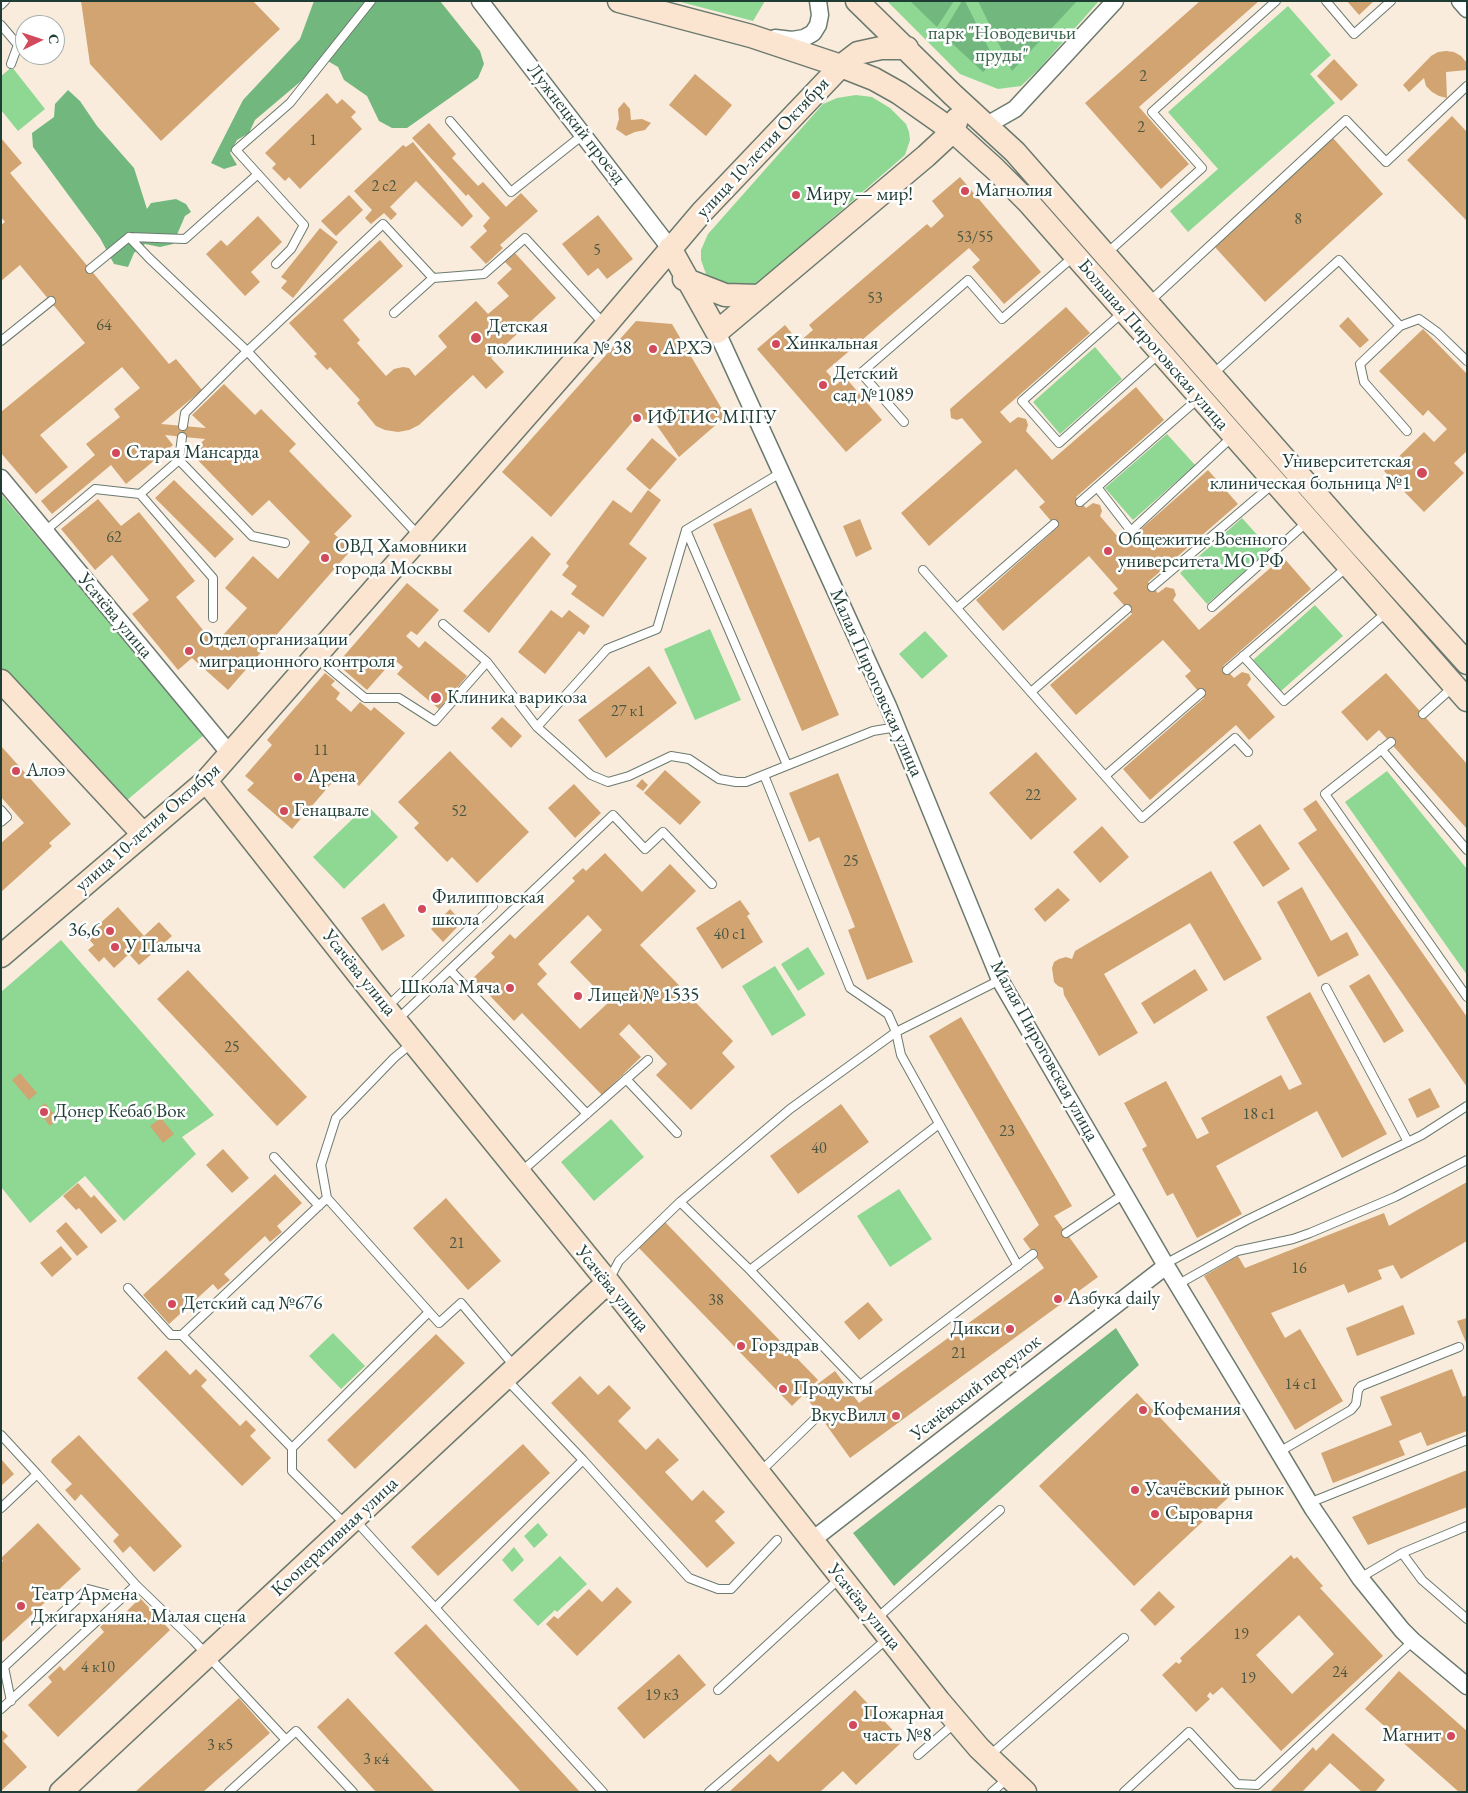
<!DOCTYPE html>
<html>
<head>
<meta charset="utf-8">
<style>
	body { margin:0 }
	#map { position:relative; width:1468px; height:1793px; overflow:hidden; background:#f9ecdc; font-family:"EB Garamond",serif }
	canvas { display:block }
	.frame { position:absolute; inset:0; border:2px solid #1f3d34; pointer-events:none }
	.north { position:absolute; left:15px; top:15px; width:50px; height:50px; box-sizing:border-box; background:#fff; border:1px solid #a5b1ae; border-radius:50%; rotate:86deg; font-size:14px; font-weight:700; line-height:20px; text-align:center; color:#1f3d34 }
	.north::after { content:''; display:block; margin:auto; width:18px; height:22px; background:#d1495b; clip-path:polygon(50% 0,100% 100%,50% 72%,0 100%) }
</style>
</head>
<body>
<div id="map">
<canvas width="1468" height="1793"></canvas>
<div class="frame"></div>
<div class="north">С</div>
</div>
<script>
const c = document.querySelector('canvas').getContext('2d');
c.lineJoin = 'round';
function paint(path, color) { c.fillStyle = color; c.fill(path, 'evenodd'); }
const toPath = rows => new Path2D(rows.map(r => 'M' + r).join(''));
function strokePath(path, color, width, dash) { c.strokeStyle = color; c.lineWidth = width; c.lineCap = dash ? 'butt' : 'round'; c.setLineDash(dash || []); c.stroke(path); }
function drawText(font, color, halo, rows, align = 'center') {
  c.font = font + ' "EB Garamond",serif'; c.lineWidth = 5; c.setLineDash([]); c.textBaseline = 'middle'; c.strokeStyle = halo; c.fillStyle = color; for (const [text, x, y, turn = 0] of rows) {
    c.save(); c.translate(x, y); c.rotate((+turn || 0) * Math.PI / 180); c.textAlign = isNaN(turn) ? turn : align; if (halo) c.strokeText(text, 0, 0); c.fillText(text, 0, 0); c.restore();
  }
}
const green = toPath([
	[677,1,765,1,753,21],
	[887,1,1099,1,1039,69,1021,86,998,89,960,74],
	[1288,6,1331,55,1310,74,1335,103,1188,232,1170,211,1218,169,1168,112],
	[12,67,45,109,18,131,1,110,1,76],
	[856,95,872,97,890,108,906,124,909,132,910,140,905,155,758,283,743,289,719,287,706,274,701,260,701,250,708,234,823,104,837,98],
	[1095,347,1122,379,1060,434,1033,402],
	[1167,434,1195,465,1133,520,1105,488],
	[1,494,204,735,126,801,113,790,1,669],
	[1242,518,1270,549,1207,604,1180,573],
	[1315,605,1343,636,1281,691,1253,660],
	[710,629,741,700,695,720,664,649],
	[925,631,948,656,922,679,899,654],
	[1387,771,1467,869,1467,975,1345,802],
	[367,805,398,837,344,889,313,857],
	[61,940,214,1115,182,1137,196,1154,124,1221,85,1176,30,1223,1,1187,1,992],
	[808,947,825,974,798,991,781,964],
	[775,966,806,1015,772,1036,742,986],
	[611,1119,644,1157,594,1201,561,1162],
	[899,1189,932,1239,890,1267,857,1216],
	[333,1333,365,1366,341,1389,309,1356],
	[538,1523,548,1535,534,1548,524,1536],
	[514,1547,524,1560,512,1572,502,1560],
	[560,1556,587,1584,557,1612,555,1610,538,1626,513,1600]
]);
const forest = toPath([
	[314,1,440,1,480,51,484,64,478,78,407,128,392,128,379,121,367,96,344,80,338,67,326,60,255,120,249,133,237,140,230,153,237,165,224,169,211,163,243,100,300,39],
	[910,1,954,1,937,27],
	[962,1,965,1,995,61,983,72,942,34],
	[978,1,1077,1,1012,71],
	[68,90,80,101,97,126,134,168,147,209,151,203,176,199,186,204,191,212,185,216,173,244,160,247,145,244,134,253,128,267,114,264,100,238,33,147,32,133,54,117,55,104],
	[1116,1328,1139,1365,894,1586,853,1533]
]);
const building = toPath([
	[81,1,253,1,280,29,161,141,90,64],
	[1200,1,1259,1,1139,107,1189,164,1161,189,1085,103],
	[1347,1,1374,1,1359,15],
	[1446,51,1454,52,1461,56,1467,63,1467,70,1446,72,1447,98,1439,96,1432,92,1426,86,1424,78,1409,92,1403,85,1431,56,1438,52],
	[1334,59,1358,85,1341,101,1317,76],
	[695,74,732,105,706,136,669,105],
	[327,93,337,104,342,99,356,112,351,117,362,129,300,189,289,177,285,181,272,168,276,164,265,153],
	[624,102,630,109,631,120,642,119,651,123,645,130,635,132,626,136,616,129,619,119,618,109],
	[1452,116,1467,132,1467,221,1407,160],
	[429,123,456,154,452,158,478,186,483,182,506,207,521,193,538,211,500,245,503,248,486,264,470,247,487,231,483,226,490,218,468,194,466,196,412,138],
	[1,138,22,163,10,173,169,364,176,359,202,390,161,424,206,428,192,415,224,384,255,415,261,409,296,444,289,451,352,516,334,534,352,549,228,690,192,658,178,670,132,614,149,600,112,555,95,570,61,529,98,499,121,526,139,512,195,581,176,597,212,641,217,642,247,608,225,588,253,556,278,579,310,542,269,500,252,516,191,453,205,439,165,435,173,445,126,484,111,465,52,514,41,501,95,455,86,444,120,417,114,409,140,388,122,367,40,435,68,467,36,494,1,453,1,412,85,343,20,265,1,281,1,225,5,222,1,217],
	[1333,138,1383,194,1265,302,1214,246],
	[413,142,473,216,462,227,416,181,390,207,397,214,391,220,384,213,371,224,365,218,372,210,354,191,403,145,406,147],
	[960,177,1041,272,1004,304,972,267,980,260,969,248,826,371,837,384,845,377,882,420,846,452,757,349,785,325,799,342,813,330,809,325,927,224,931,228,944,216,932,201],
	[349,195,363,210,336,236,321,221],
	[598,215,633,259,607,279,598,268,588,276,562,244],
	[258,216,282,242,251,272,260,282,245,296,206,254,221,240,227,246],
	[320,228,338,242,293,298,281,288,287,281,281,277],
	[380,240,403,266,343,320,360,340,357,343,386,376,394,369,403,367,409,368,415,376,447,347,438,336,476,301,488,314,509,296,497,283,512,269,505,262,515,253,556,298,491,358,504,372,486,389,473,375,419,425,409,430,398,432,385,430,376,426,357,403,360,400,330,367,327,370,314,356,317,354,289,323],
	[1066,307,1090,333,1000,412,1010,423,1018,417,1026,419,1028,425,1026,431,1052,460,1136,387,1164,420,1076,497,1086,508,1093,503,1100,505,1102,511,1100,516,1124,544,1208,470,1238,504,1148,582,1158,593,1166,587,1174,589,1176,595,1173,600,1199,630,1283,557,1311,589,1223,666,1234,678,1242,672,1249,674,1251,679,1247,685,1275,717,1249,740,1236,725,1150,800,1123,769,1204,698,1185,676,1191,671,1163,640,1076,715,1050,685,1132,614,1113,593,1118,589,1089,556,1003,631,976,600,1057,528,1039,507,1045,502,1016,469,929,546,901,513,982,442,962,418,957,420,951,418,950,409],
	[1348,317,1369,340,1360,348,1339,326],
	[636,321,672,324,726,416,679,457,653,420,635,419,551,517,502,472],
	[1423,329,1467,374,1467,451,1454,463,1464,473,1424,512,1384,471,1424,432,1434,442,1447,429,1428,410,1423,416,1379,371],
	[652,438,677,459,650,490,626,469],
	[174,480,234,539,215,558,155,498],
	[648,490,661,500,629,544,647,558,603,617,571,594,577,586,562,575,569,566,566,563,613,500,631,513],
	[751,508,839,715,802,731,713,524],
	[860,519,872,549,856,557,843,526],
	[532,536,551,554,489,633,463,611],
	[407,583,439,610,417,635,411,631,406,636,419,648,425,641,467,676,439,709,397,674,403,667,390,656,385,661,389,665,367,690,337,664],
	[551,610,562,618,569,610,590,626,584,635,579,631,545,674,518,652],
	[649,666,677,703,606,758,578,720],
	[325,673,335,681,331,685,340,693,336,699,351,712,360,702,371,711,374,707,405,733,359,786,342,771,292,829,247,790,254,783,245,776,272,745,267,740],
	[1386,673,1467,764,1467,829,1379,730,1367,741,1341,712],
	[502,717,522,736,511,748,491,728],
	[1,746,71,824,49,843,52,846,1,892,1,843,24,823,1,797],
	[450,751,529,832,477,883,452,857,447,862,414,828,419,823,398,802],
	[1036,752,1077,799,1031,840,989,793],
	[665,770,701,802,680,825,644,793],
	[838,773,913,962,867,980,848,930,855,927,819,837,809,842,789,793],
	[642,779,648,785,643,791,636,786],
	[574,784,601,813,575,838,548,808],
	[1316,800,1467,1017,1467,1087,1298,843,1317,830,1303,809],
	[1260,824,1290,869,1263,887,1233,842],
	[1102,826,1129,857,1100,883,1073,852],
	[605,853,642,892,670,864,696,891,640,945,733,1041,722,1053,735,1067,691,1110,656,1075,667,1064,629,1024,619,1034,641,1057,602,1095,522,1013,514,1021,473,978,495,957,491,953,510,934,515,939,575,881,572,878,583,868,586,871],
	[588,915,602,930,570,962,609,1002,580,1029,537,984,547,974,538,964],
	[1211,871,1262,959,1224,981,1190,923,1104,974,1138,1033,1099,1056,1064,995,1063,988,1058,986,1054,982,1052,968,1054,962,1059,959,1066,957,1072,959,1075,951],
	[1302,887,1331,941,1347,932,1359,955,1318,977,1277,902],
	[1058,888,1070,900,1045,922,1034,909],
	[740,900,750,914,747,916,763,942,722,969,696,928],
	[384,903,405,936,382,951,361,918],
	[118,907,144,936,159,922,172,936,139,965,129,954,114,968,104,957,99,962,88,950,94,945,86,936],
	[450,909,462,922,443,942,431,929],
	[1195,969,1208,990,1154,1024,1141,1003],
	[188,970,307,1097,277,1126,157,999],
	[1369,974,1404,1031,1384,1043,1349,986],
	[1310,992,1387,1134,1342,1158,1317,1111,1216,1166,1242,1214,1197,1238,1173,1193,1167,1196,1142,1149,1147,1146,1124,1103,1166,1081,1197,1139,1209,1133,1201,1118,1281,1075,1289,1090,1302,1084,1266,1017],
	[961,1017,1072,1206,1054,1216,1098,1277,850,1458,804,1394,835,1371,859,1403,1044,1268,1023,1239,1039,1225,929,1036],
	[20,1073,37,1093,29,1100,12,1080],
	[1430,1088,1440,1107,1417,1118,1408,1099],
	[45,1103,58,1119,50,1126,37,1110],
	[841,1104,869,1142,798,1194,770,1156],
	[161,1118,174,1134,163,1143,150,1126],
	[223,1149,249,1178,232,1193,206,1165],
	[275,1174,302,1203,277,1226,282,1232,270,1242,265,1236,224,1274,230,1280,218,1290,213,1284,169,1324,143,1295],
	[1467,1182,1467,1241,1401,1279,1393,1265,1378,1270,1382,1279,1348,1293,1344,1284,1271,1313,1285,1338,1300,1329,1343,1401,1295,1430,1204,1276,1238,1256,1245,1268,1384,1213,1389,1226],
	[78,1183,91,1198,94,1195,117,1221,101,1234,79,1208,76,1210,63,1196],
	[446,1198,501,1261,468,1290,413,1228],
	[66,1222,88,1247,77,1256,56,1231],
	[665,1222,818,1380,792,1406,639,1248],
	[61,1246,72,1259,52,1277,40,1263],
	[868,1302,883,1320,859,1340,844,1322],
	[1403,1305,1415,1334,1357,1356,1346,1328],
	[1467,1318,1467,1345,1457,1321],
	[436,1334,465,1363,355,1469,327,1440],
	[166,1350,190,1375,196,1369,207,1380,201,1386,240,1426,246,1420,256,1430,250,1436,271,1458,242,1486,137,1378],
	[1452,1369,1463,1397,1467,1395,1467,1431,1427,1446,1421,1432,1399,1441,1405,1455,1333,1483,1321,1453,1392,1425,1380,1397],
	[580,1376,598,1395,609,1385,631,1408,618,1421,646,1450,658,1438,679,1460,665,1472,692,1501,703,1490,725,1512,715,1521,735,1543,707,1568,551,1403],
	[1137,1393,1232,1494,1134,1586,1039,1486],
	[79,1435,182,1546,154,1572,130,1546,123,1553,113,1541,119,1535,81,1494,75,1501,65,1490,72,1484,51,1462,52,1459],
	[523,1444,550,1473,438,1576,411,1547],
	[1,1459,14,1474,1,1486],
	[1467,1470,1467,1507,1368,1545,1352,1517],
	[38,1523,81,1569,1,1643,1,1563,3,1561,1,1558],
	[1291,1555,1294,1559,1297,1557,1323,1586,1320,1588,1383,1656,1281,1751,1222,1687,1213,1695,1210,1692,1207,1696,1210,1699,1196,1712,1162,1675,1176,1662,1179,1664,1182,1661,1180,1658],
	[1299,1615,1334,1654,1292,1694,1256,1655],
	[617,1587,632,1602,577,1656,546,1624,554,1616,558,1619,589,1589,602,1602],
	[1159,1591,1175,1607,1155,1626,1140,1610],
	[140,1598,170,1630,58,1737,28,1705,52,1682,48,1677,60,1666,64,1671,104,1632,100,1627,111,1617,116,1622],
	[426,1624,580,1792,521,1792,394,1653],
	[679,1654,706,1685,644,1739,617,1708],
	[1399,1671,1467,1731,1467,1792,1459,1792,1365,1709],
	[855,1690,903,1741,856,1785,843,1771,820,1792,729,1792,770,1754,778,1762],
	[239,1698,270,1733,203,1792,135,1792],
	[348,1698,435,1792,376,1792,317,1727],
	[1,1729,8,1736,3,1741,27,1767,1,1791],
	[1333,1733,1385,1780,1375,1792,1362,1792,1330,1763,1302,1792,1270,1792,1313,1747,1316,1751]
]);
const lane = toPath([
	[1326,1,1354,34,1391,1],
	[1,5,5,1],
	[1,25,18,45,11,64],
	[450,121,511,192,584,134],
	[129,237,149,258,248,352,419,536],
	[1107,253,1202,168,1152,112,1276,1],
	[276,264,291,249,304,225,236,150,290,103,371,1],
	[90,269,129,237,185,239,258,174],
	[1149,302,1346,120,1386,162,1467,86],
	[394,313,433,278],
	[1122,313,1022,401,1059,443,1160,353],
	[1400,326,1419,319,1437,332,1467,361],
	[1,341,51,301],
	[1213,374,1339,260,1400,326,1360,364,1364,382,1407,431],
	[904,422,861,373,968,280,1002,319,1073,257],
	[183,426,185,413,238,360,383,224,433,278,484,274,525,238,604,324],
	[179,460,252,536,285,543],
	[782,472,686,530,787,765],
	[1097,487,1131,531,1232,437],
	[140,494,213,578,213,618],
	[1080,502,1198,399],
	[686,530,657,629,607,649,537,727,591,775,608,782,629,776,671,756,689,759,719,779,736,782,746,782,873,731,897,727],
	[45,531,95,489,140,494,179,460,182,437],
	[923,570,1142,818,1235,738,1248,752],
	[1152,587,1273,484],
	[1212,607,1307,522],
	[957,608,1054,524],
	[1243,656,1284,701,1387,612],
	[317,658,365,698,399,698,435,721,487,662,443,624],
	[487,662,537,727],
	[1227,670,1347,567],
	[1031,692,1127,609],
	[1423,714,1453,687],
	[1391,742,1325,794,1467,997],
	[1381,749,1467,850],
	[764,775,850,988,888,1014,896,1032,901,1055,1018,1266],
	[1105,776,1201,693],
	[1,810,7,817,1,822],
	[450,970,587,1114],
	[1326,988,1408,1142],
	[388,1006,493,906],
	[397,1020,613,815,645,849,663,832,712,884],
	[412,1043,394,1058,336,1118,321,1165,327,1198,439,1323,461,1303,515,1367],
	[626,1079,677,1133],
	[274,1157,319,1206],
	[522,1171,648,1060],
	[327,1198,182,1335,292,1448,429,1312],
	[680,1202,750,1270,860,1385],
	[1066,1233,1124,1194],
	[1165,1264,1247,1220,1422,1135,1467,1106],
	[750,1270,939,1124],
	[609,1280,619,1261,680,1202,790,1109,896,1032,1000,980],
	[1177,1285,1237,1251,1293,1239,1310,1233,1395,1197,1467,1160],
	[128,1288,171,1335,182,1335],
	[507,1380,583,1460,689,1578,718,1589,731,1589,777,1540],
	[851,1392,1033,1254],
	[1,1435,37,1474],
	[292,1448,292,1471,345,1524],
	[1279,1452,1351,1410,1356,1404,1358,1390,1361,1386,1459,1347],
	[761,1471,819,1415],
	[1309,1503,1467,1440],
	[1,1508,37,1474,136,1585,1,1709],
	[355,1520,603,1792],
	[1402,1553,1467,1526],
	[1360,1578,1402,1553,1422,1580,1467,1619],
	[136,1585,193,1640,286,1740],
	[435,1608,583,1460],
	[876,1619,1000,1510],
	[718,1690,839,1579],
	[11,1701,4,1667,88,1589,122,1598],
	[918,1755,955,1723],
	[990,1755,1124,1638],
	[229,1792,296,1731,353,1792],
	[709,1792,887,1639],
	[992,1792,1008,1778],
	[1124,1792,1189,1732,1237,1784,1257,1785,1413,1641]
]);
const street = toPath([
	[480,1,670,248],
	[1460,1,1467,9],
	[775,38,792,40,804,38,813,33,818,25,820,15,818,1],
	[987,125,1015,109,1115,1],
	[717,332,888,706,1000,980,1165,1264,1253,1409,1313,1509,1360,1578,1402,1630,1413,1641,1467,1686],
	[1,478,230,754],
	[811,1541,1166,1266]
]);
const secondary = toPath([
	[619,1,751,36,841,66,874,79,899,93,953,131,995,169,1029,203,1467,700],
	[857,1,952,94,1015,152,1356,540,1467,663],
	[670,248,717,332,926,156,953,131,957,119],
	[684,279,725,295,760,296],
	[1,681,143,834],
	[206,781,370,989,608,1282,939,1701,979,1748,1025,1792],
	[1,956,206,781,606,325,702,212,841,66,858,53,881,48,907,48],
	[61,1792,608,1282]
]);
const markers = [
	[965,191,5,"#d1495b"],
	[796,195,5,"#d1495b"],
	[476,338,6,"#d1495b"],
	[776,344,5,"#d1495b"],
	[653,349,5,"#d1495b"],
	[823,385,5,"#d1495b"],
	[637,418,5,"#d1495b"],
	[116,453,5,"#d1495b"],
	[1422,473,6,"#d1495b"],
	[1108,551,5,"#d1495b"],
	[325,558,5,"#d1495b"],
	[189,651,5,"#d1495b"],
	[436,698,6,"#d1495b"],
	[16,771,5,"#d1495b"],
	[298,777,5,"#d1495b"],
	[284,811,5,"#d1495b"],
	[422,909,5,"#d1495b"],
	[110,931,5,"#d1495b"],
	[115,947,5,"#d1495b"],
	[510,988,5,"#d1495b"],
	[578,996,5,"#d1495b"],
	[44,1112,5,"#d1495b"],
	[1058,1299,5,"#d1495b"],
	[172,1304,5,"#d1495b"],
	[1010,1329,5,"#d1495b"],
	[741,1346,5,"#d1495b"],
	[783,1389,5,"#d1495b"],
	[1143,1410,5,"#d1495b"],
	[896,1416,5,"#d1495b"],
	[1135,1490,5,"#d1495b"],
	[1155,1514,5,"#d1495b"],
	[21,1606,5,"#d1495b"],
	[853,1725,5,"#d1495b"],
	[1451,1736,5,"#d1495b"]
];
const numberNames = [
	["2",1143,77],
	["2",1141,128],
	["1",313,141],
	["2 с2",384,187],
	["8",1298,220],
	["53/55",975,238],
	["5",597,251],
	["53",875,299],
	["64",104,326],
	["62",114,538],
	["27 к1",628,712],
	["11",321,751],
	["22",1033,796],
	["52",459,812],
	["25",851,862],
	["40 с1",730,935],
	["25",232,1048],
	["18 с1",1259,1115],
	["23",1007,1132],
	["40",819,1149],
	["21",457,1244],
	["16",1299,1269],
	["38",716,1301],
	["21",959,1354],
	["14 с1",1301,1385],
	["19",1241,1635],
	["4 к10",98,1668],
	["24",1340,1673],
	["19",1248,1679],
	["19 к3",662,1696],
	["3 к5",220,1746],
	["3 к4",376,1760]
];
const parkNames = [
	["парк \"Новодевичьи",1002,34],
	["пруды\"",1002,56]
];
const streetNames = [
	["Лужнецкий проезд",576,124,52],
	["улица 10-летия Октября",763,148,-47],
	["Большая Пироговская улица",1153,345,49],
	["Усачёва улица",115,616,50],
	["Малая Пироговская улица",876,683,66],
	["улица 10-летия Октября",148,828,-41],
	["Усачёва улица",359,973,51],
	["Малая Пироговская улица",1044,1051,61],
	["Усачёва улица",612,1289,51],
	["Усачёвский переулок",976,1388,-38],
	["Кооперативная улица",335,1537,-43],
	["Усачёва улица",864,1607,51]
];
const poiNames = [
	["Магнолия",975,191],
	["Миру — мир!",806,195],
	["Детская",487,327],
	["поликлиника № 38",487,349],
	["Хинкальная",786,344],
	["АРХЭ",663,349],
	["Детский",833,374],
	["сад №1089",833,396],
	["ИФТИС МПГУ",647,418],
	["Старая Мансарда",126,453],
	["Университетская",1411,462,"right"],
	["клиническая больница №1",1411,484,"right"],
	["Общежитие Военного",1118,540],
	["университета МО РФ",1118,562],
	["ОВД Хамовники",335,547],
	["города Москвы",335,569],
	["Отдел организации",199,640],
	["миграционного контроля",199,662],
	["Клиника варикоза",447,698],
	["Алоэ",26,771],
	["Арена",308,777],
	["Генацвале",294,811],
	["Филипповская",432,898],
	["школа",432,920],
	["36,6",100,931,"right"],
	["У Палыча",125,947],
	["Школа Мяча",500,988,"right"],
	["Лицей № 1535",588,996],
	["Донер Кебаб Вок",54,1112],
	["Азбука daily",1068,1299],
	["Детский сад №676",182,1304],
	["Дикси",1000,1329,"right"],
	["Горздрав",751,1346],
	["Продукты",793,1389],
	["Кофемания",1153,1410],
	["ВкусВилл",886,1416,"right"],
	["Усачёвский рынок",1145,1490],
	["Сыроварня",1165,1514],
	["Театр Армена",31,1595],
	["Джигарханяна. Малая сцена",31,1617],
	["Пожарная",863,1714],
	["часть №8",863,1736],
	["Магнит",1441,1736,"right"]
];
paint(green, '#8ed894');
paint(forest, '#72b87e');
paint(building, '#d1a471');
strokePath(lane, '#6b7a6f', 10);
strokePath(street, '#6b7a6f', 19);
strokePath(secondary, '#6b7a6f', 25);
strokePath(lane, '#fff', 8);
strokePath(street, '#fff', 16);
strokePath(secondary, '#fce5d0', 22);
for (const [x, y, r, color] of markers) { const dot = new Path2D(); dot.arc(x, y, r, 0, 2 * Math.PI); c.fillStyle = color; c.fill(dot); strokePath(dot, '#fff', 2); }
drawText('16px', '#4c5743', null, numberNames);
drawText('19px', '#3b644c', '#fff', parkNames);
drawText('19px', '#1f3d34', '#fff', streetNames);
drawText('19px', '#1f3d34', '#fff', poiNames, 'left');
</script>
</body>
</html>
